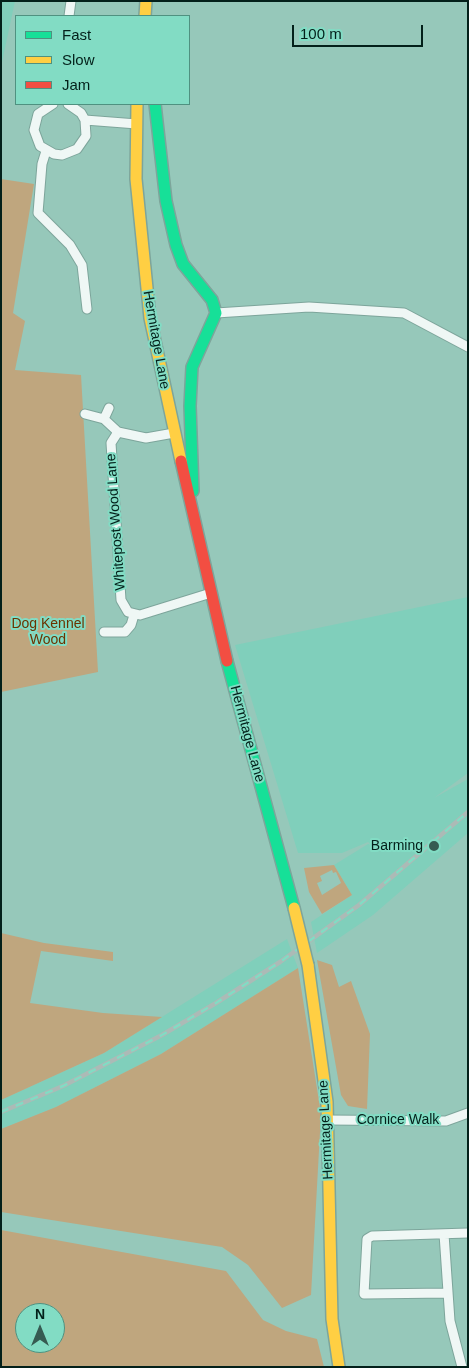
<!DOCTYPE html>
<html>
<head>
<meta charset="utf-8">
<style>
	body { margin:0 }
	#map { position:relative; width:469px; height:1368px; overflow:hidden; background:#96c8ba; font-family:Arial,sans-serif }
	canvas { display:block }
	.frame { position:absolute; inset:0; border:2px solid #03201a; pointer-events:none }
	.legend { position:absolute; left:15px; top:15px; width:175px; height:90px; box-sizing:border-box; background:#82dcc4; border:1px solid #4f9180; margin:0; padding:6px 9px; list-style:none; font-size:15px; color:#03201a }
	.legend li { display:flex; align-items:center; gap:10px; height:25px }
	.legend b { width:25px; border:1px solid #4f9180 }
	.north { position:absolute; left:15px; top:1303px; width:50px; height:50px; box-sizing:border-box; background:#82dcc4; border:1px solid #4f9180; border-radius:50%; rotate:0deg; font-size:14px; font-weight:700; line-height:20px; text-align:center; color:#03201a }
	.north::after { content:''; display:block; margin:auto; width:18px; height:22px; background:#365b52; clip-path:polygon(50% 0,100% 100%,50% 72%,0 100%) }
	.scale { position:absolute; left:292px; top:25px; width:131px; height:22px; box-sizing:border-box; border:2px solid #03201a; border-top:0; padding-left:6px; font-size:15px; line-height:18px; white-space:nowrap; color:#03201a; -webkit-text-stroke:4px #82dcc4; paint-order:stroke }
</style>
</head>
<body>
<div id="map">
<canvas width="469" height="1368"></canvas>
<div class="frame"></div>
<ul class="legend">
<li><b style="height:6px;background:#16e098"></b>Fast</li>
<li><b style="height:6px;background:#ffcf43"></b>Slow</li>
<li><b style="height:6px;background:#f24e42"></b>Jam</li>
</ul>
<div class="north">N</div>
<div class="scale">100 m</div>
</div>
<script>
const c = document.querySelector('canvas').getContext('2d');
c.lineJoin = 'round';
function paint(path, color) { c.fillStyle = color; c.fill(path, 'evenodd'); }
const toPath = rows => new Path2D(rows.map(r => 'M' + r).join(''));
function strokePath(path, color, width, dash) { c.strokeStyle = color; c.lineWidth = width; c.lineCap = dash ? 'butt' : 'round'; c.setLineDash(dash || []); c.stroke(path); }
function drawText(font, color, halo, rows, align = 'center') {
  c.font = font + ' Arial,sans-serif'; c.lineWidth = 4; c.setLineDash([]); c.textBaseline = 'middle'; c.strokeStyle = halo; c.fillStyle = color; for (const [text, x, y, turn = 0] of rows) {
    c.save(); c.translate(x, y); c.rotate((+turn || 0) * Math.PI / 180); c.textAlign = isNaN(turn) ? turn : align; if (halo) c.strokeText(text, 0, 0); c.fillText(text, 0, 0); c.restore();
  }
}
const built = toPath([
	[1,1,15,1,1,67],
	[468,597,468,773,434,798,468,779,468,833,373,915,317,953,311,922,352,895,334,865,368,844,371,845,368,842,342,853,298,853,235,645],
	[287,939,298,968,161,1054,56,1107,1,1129,1,1100,104,1053]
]);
const green = toPath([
	[1,179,34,184,13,313,25,321,15,370,81,375,98,672,1,692],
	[334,865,352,895,322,914,309,892,304,868],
	[332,870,333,873,336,872,341,883,322,895,317,883,322,881,320,876],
	[1,933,44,943,113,952,113,961,41,951,30,1003,103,1013,162,1017,104,1053,1,1100],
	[317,960,332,965,339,987,351,981,370,1034,367,1109,348,1106,341,1095],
	[298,968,321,1114,311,1295,282,1308,248,1265,222,1247,1,1212,1,1129,56,1107,161,1054],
	[1,1230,226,1271,263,1320,286,1331,317,1339,324,1367,1,1367],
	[25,1313,55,1313,55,1343,25,1343]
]);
const street = toPath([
	[69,16,71,1],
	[53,104,38,114,34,130,40,146,54,154,62,155,77,149,86,136,85,120,81,113,68,104],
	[85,120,137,124],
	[46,151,42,164,38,213,70,245,82,265,87,309],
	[216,313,309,307,404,313,468,347],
	[85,414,104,419,118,432],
	[104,419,109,408],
	[174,433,146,438,118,432,111,443,121,600,128,612,140,615,211,593],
	[104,632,125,632,131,625,134,615],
	[327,1120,446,1121,468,1113],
	[444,1234,450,1321,462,1367],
	[448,1293,364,1294,367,1239,372,1236,468,1233]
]);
const fast = toPath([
	[155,104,166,201,176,245,183,264,212,300,216,313,192,367,190,406,193,491],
	[227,661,294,908]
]);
const slow = toPath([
	[145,16,146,1],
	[137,104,136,179,150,318,181,461],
	[308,965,327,1102,332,1319,339,1367]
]);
const jam = toPath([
	[181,461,227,661]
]);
const rail = toPath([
	[1,1112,63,1086,162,1035,216,1003,280,962,359,905,468,812]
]);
const slowBridge = toPath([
	[294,908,308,965]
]);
const markers = [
	[434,846,6,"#365b52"]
];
const streetNames = [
	["Hermitage Lane",156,340,80],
	["Whitepost Wood Lane",116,522,-94],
	["Hermitage Lane",247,734,75],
	["Cornice Walk",398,1120],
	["Hermitage Lane",326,1130,-93]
];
const parkNames = [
	["Dog Kennel",48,624],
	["Wood",48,640]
];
const poiNames = [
	["Barming",423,846]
];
paint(built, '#80cfbb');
paint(green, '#bfa67e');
strokePath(street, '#7da59b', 11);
strokePath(fast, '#7da59b', 14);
strokePath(slow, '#7da59b', 14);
strokePath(jam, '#7da59b', 14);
strokePath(street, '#eff7f5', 9);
strokePath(fast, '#16e098', 11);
strokePath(slow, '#ffcf43', 11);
strokePath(jam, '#f24e42', 11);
strokePath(rail, '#acbab6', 4.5);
strokePath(rail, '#82dcc4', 2.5, [8]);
strokePath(slowBridge, '#7da59b', 14, []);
strokePath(slowBridge, '#ffcf43', 11);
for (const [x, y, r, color] of markers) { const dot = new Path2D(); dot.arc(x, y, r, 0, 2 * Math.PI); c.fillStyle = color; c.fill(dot); strokePath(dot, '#82dcc4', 2); }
drawText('14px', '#03201a', '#82dcc4', streetNames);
drawText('14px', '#6b3300', '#82dcc4', parkNames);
drawText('14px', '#03201a', '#82dcc4', poiNames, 'right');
</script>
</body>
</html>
